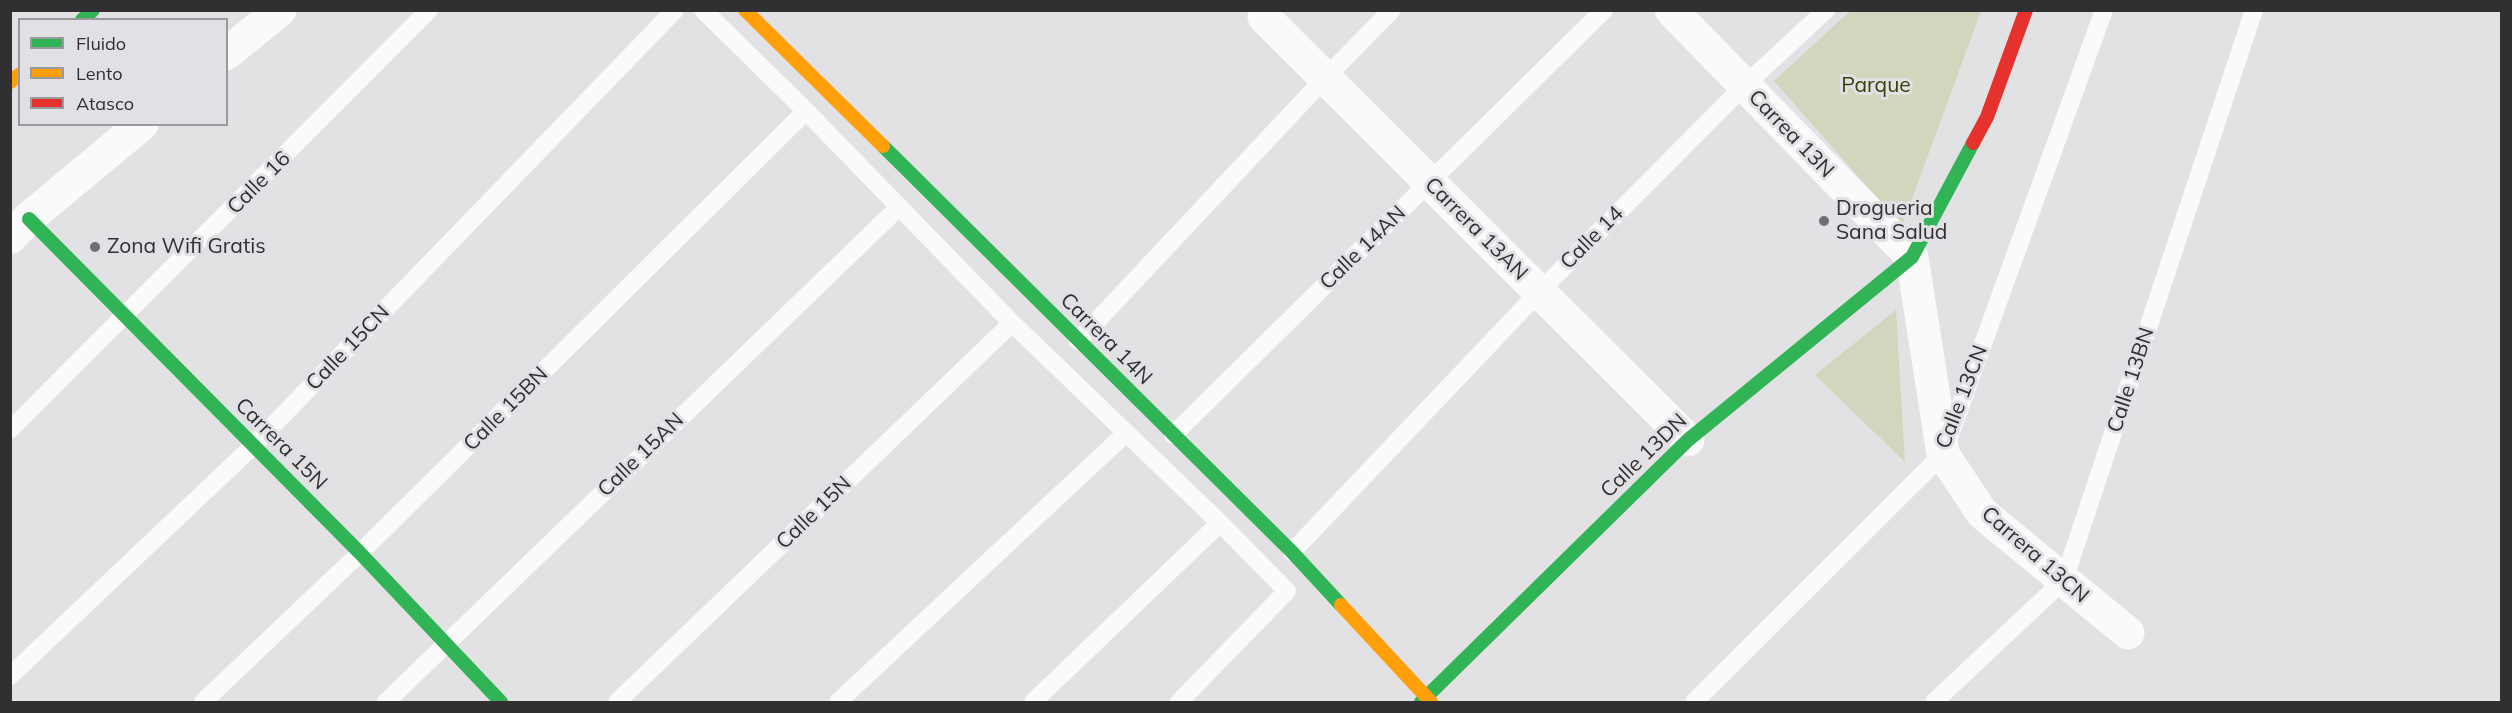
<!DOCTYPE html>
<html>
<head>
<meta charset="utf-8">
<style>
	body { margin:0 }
	#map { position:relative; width:2512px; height:713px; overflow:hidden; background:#e2e1e4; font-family:Mulish,sans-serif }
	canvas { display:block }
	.frame { position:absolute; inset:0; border:12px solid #303032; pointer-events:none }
	.legend { position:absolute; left:18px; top:18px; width:210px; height:108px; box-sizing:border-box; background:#e1e0e5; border:2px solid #9a9a9d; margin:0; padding:8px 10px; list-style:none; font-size:18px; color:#303032 }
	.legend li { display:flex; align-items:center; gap:12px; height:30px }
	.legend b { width:30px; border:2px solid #9a9a9d }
</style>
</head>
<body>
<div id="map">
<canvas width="2512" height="713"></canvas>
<div class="frame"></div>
<ul class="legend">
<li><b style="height:8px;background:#30b455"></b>Fluido</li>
<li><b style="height:8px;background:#ff9f0a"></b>Lento</li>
<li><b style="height:8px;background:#e5322d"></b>Atasco</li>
</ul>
</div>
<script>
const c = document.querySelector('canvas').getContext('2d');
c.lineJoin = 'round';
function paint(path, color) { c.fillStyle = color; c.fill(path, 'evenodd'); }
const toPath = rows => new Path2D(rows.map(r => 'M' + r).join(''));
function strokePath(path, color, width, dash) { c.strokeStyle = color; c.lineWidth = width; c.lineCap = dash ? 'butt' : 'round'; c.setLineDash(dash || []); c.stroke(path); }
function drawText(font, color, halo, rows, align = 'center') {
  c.font = font + ' Mulish,sans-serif'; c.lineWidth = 6; c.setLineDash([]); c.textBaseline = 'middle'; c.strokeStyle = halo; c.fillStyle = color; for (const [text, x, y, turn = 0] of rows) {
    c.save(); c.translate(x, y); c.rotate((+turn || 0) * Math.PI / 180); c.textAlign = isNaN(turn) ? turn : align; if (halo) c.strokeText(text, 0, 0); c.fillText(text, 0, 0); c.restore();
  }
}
const green = toPath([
	[1850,11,1981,11,1902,226,1774,81],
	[1896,310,1905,462,1815,375]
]);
const lane = toPath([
	[703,10,806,111,1012,323,1220,523,1287,591,1179,702],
	[1078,341,1325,78,1392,10],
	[10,430,429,10],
	[1173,435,1604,10],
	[1292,552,1539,292,1744,86,1826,10],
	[10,676,253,446,675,10],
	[203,702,360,553,806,111],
	[386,702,898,208],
	[617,702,1012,323],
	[838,702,1125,434],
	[1033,702,1220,523],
	[1694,702,1943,454,2104,10],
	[1934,702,2064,580,2254,10]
]);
const street = toPath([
	[1671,10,1912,257,1943,454,1982,513,2128,633],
	[1264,17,1688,440],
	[226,54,280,10],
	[10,238,29,218,142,124]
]);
const fast = toPath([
	[82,20,93,10],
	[883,146,1292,552,1341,605],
	[29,219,360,553,501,702],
	[1421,702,1688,440,1912,257,1973,143]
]);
const slow = toPath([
	[745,10,883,146],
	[10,82,20,74],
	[1341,605,1431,702]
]);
const jam = toPath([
	[1973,143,1987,117,2026,10]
]);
const markers = [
	[1824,221,6,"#6e6e70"],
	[95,247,6,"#6e6e70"]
];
const parkNames = [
	["Parque",1876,86]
];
const streetNames = [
	["Carrea 13N",1791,134,46],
	["Calle 16",259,183,-45],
	["Carrera 13AN",1476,229,45],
	["Calle 14",1592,238,-45],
	["Calle 14AN",1363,248,-44],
	["Carrera 14N",1106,339,45],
	["Calle 15CN",348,348,-46],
	["Calle 13BN",2131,380,-72],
	["Calle 13CN",1962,397,-69],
	["Calle 15BN",506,409,-45],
	["Carrera 15N",281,444,45],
	["Calle 15AN",641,455,-44],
	["Calle 13DN",1644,456,-44],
	["Calle 15N",814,513,-44],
	["Carrera 13CN",2035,555,41]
];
const poiNames = [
	["Drogueria",1836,209],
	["Sana Salud",1836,233],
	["Zona Wifi Gratis",107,247]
];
paint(green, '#d0d7bd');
strokePath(lane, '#fbfafb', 18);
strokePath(street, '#fbfafb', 33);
strokePath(fast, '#30b455', 14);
strokePath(slow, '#ff9f0a', 14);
strokePath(jam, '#e5322d', 14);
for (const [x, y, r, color] of markers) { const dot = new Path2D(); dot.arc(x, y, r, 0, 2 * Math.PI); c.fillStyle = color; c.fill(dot); strokePath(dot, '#e1e0e5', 2); }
drawText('21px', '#354105', '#e1e0e5', parkNames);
drawText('21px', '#303032', '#e1e0e5', streetNames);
drawText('21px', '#303032', '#e1e0e5', poiNames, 'left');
</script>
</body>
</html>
